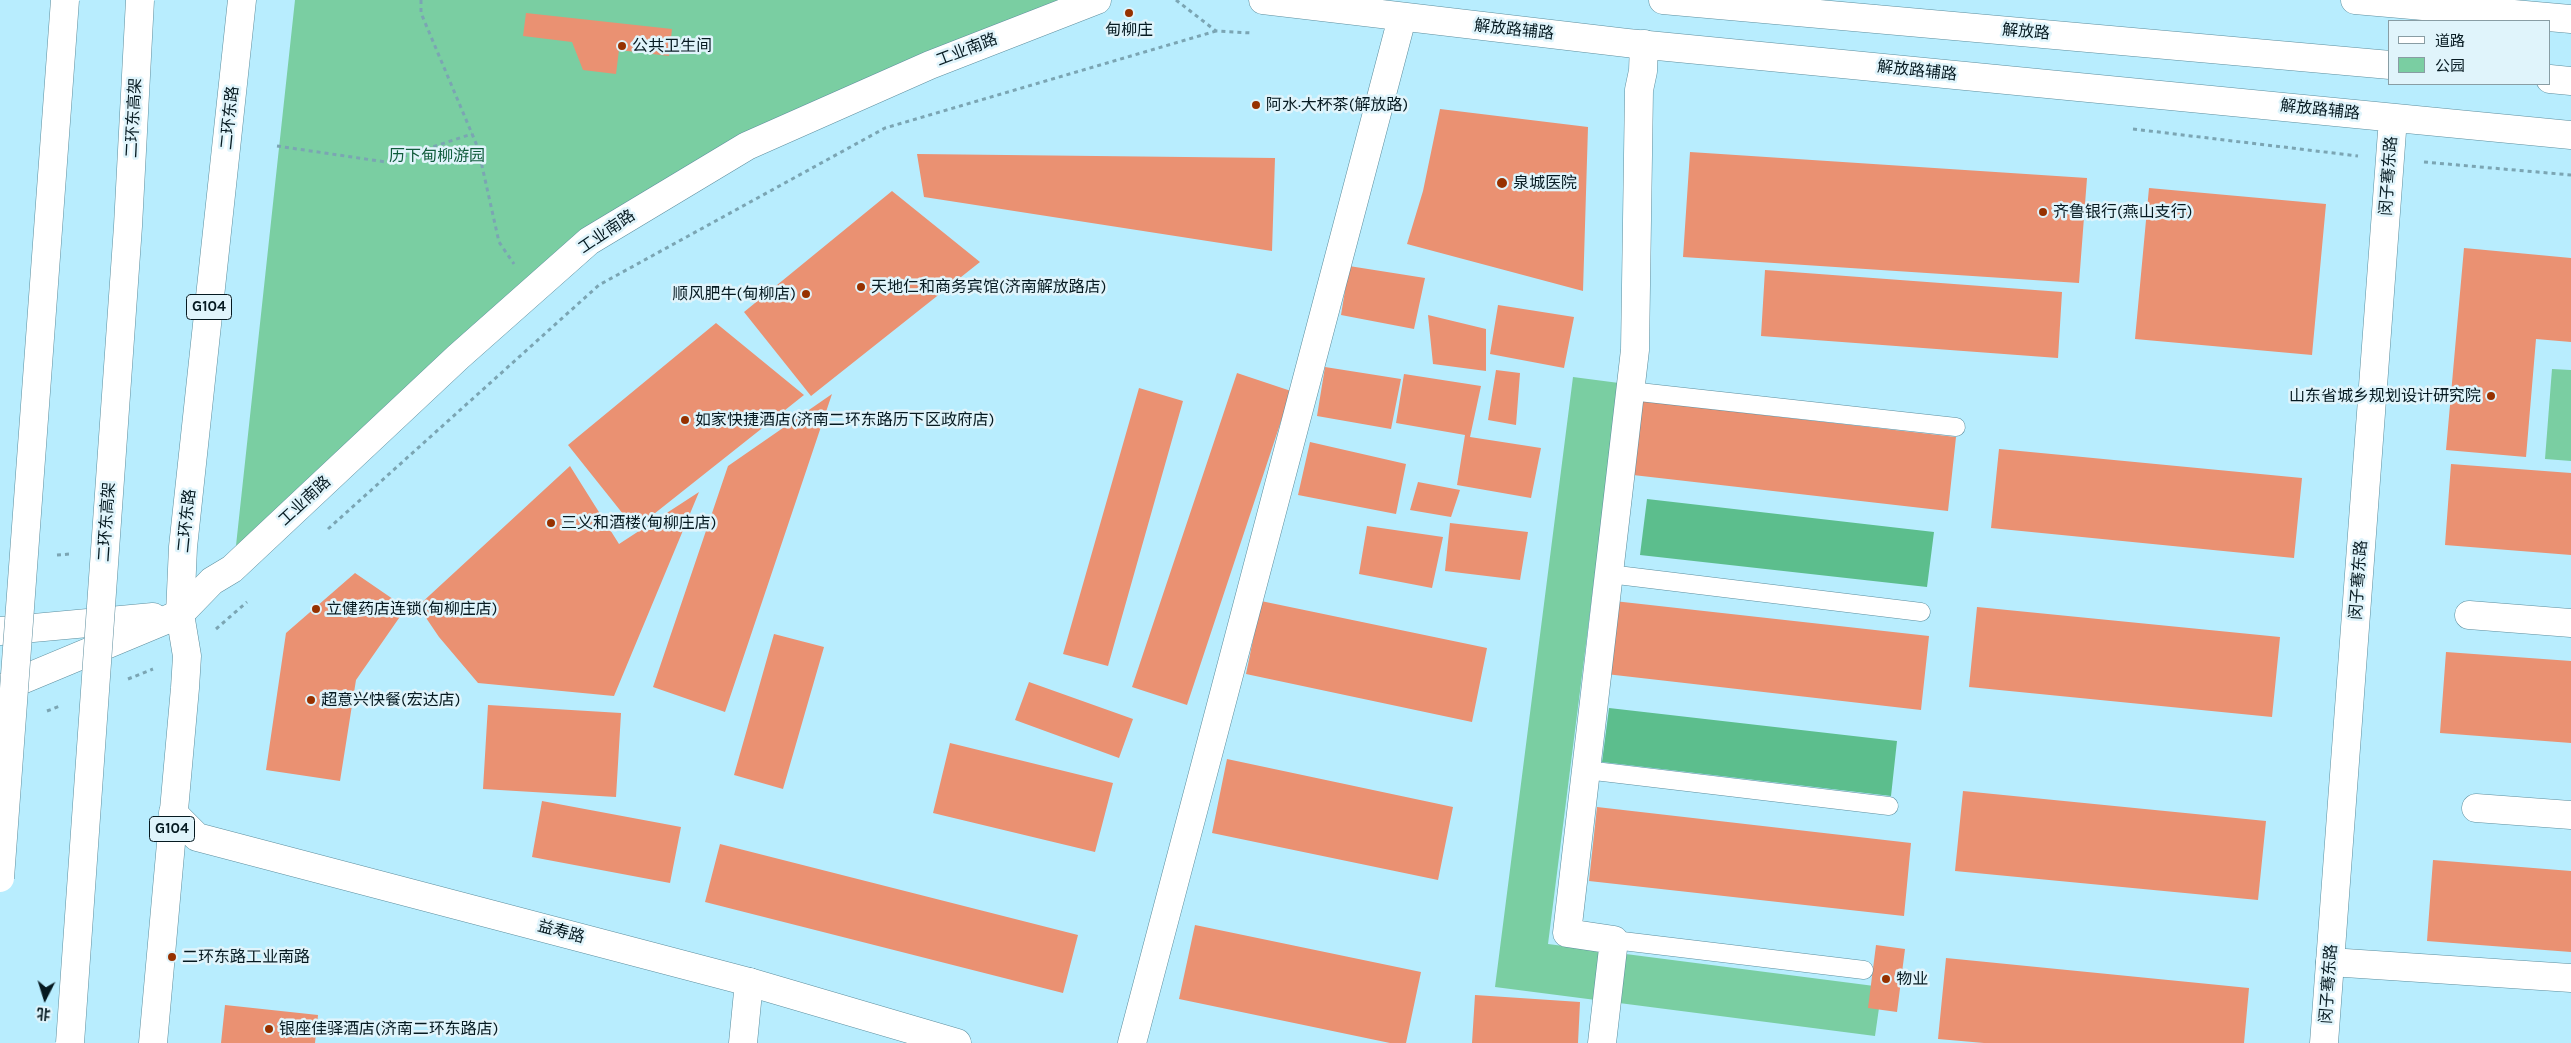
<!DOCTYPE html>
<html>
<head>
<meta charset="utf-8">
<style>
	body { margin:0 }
	#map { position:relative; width:2571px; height:1043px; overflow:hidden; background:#b8edfe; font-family:Karla,"Noto Sans SC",sans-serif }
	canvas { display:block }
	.legend { position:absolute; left:2388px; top:20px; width:162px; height:65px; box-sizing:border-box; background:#e0f4fb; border:1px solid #899da4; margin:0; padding:6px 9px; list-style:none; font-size:15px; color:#061a21 }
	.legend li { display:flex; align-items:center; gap:10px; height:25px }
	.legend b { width:25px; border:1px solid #899da4 }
	.north { position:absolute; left:20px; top:973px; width:50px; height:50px; -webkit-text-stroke:4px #e0f4fb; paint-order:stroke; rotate:185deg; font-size:14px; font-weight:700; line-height:20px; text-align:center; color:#061a21 }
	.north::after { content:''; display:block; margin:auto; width:18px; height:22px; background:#061a21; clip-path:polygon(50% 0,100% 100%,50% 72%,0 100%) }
</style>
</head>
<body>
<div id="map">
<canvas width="2571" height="1043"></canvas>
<ul class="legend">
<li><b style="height:6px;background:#fff"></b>道路</li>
<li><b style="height:14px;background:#7acea2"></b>公园</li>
</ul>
<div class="north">北</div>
</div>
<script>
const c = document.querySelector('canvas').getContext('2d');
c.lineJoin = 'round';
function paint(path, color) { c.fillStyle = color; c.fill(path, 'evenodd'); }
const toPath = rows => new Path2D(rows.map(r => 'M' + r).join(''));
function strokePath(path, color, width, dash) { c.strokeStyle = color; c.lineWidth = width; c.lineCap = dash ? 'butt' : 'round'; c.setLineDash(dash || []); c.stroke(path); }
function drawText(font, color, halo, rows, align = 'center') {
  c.font = font + ' Karla,"Noto Sans SC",sans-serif'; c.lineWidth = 5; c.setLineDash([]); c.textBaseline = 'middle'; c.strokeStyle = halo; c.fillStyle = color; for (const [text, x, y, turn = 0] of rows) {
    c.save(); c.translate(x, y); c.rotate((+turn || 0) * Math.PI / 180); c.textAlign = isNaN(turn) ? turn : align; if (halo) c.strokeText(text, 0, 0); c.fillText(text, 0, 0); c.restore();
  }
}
const green = toPath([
	[295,0,1096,0,586,235,234,564],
	[2552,369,2571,370,2571,461,2545,459],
	[1573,377,1619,383,1548,944,1882,987,1875,1036,1495,987]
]);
const forest = toPath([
	[1647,499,1934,532,1927,587,1640,555],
	[1609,708,1897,741,1891,796,1602,762]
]);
const building = toPath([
	[526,13,672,29,669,56,619,50,616,74,583,70,572,42,523,36],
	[1440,109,1588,127,1583,291,1407,244,1423,191],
	[1690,152,2087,178,2079,283,1683,257],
	[917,154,1275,158,1272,251,924,197],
	[2149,188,2326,204,2312,355,2135,339],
	[892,191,980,262,811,396,744,312],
	[2464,248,2571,258,2571,342,2536,339,2526,457,2446,450],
	[1349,266,1425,278,1414,329,1341,315],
	[1765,270,2062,292,2058,358,1761,336],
	[1498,305,1574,317,1564,368,1490,354],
	[1428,315,1486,329,1486,371,1433,364],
	[716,323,804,395,635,529,568,445],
	[1325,367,1401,379,1391,429,1317,416],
	[1496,370,1520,373,1516,425,1488,420],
	[1237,373,1291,391,1187,705,1132,687],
	[1404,374,1481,386,1470,437,1541,448,1531,498,1457,485,1465,435,1396,423],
	[1139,388,1183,401,1108,666,1063,654],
	[832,394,725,712,653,687,728,466],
	[1641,401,1956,437,1948,511,1633,475],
	[1310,442,1406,464,1396,514,1298,495],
	[1999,449,2302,478,2294,558,1991,528],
	[2451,464,2571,473,2571,555,2445,545],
	[570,466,619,544,699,492,614,696,478,683,439,637,418,606],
	[1418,482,1460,490,1451,517,1410,510],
	[1450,523,1528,532,1520,580,1445,571],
	[1367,526,1443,537,1432,588,1359,574],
	[355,573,406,608,356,680,340,781,266,770,286,633],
	[1261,601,1487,648,1472,722,1246,674],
	[1614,601,1929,636,1921,710,1606,674],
	[1977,607,2280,637,2272,717,1969,687],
	[774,634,824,647,783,789,734,775],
	[2446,652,2571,661,2571,743,2440,733],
	[1029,682,1133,719,1119,758,1015,720],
	[488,705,621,713,616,797,483,789],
	[950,743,1113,783,1095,852,933,813],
	[1227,759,1453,807,1438,880,1212,833],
	[1963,791,2266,821,2258,900,1955,871],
	[542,801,681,827,670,883,532,857],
	[1597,807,1911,843,1904,916,1589,881],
	[720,844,1078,935,1063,993,705,902],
	[2433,860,2571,871,2571,952,2427,941],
	[1195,925,1421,972,1406,1043,1390,1043,1179,999],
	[1876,945,1905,949,1897,1012,1868,1008],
	[1946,958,2249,988,2244,1043,1984,1043,1938,1039],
	[1475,995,1580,1002,1578,1043,1472,1043],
	[225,1005,318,1015,315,1043,221,1043]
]);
const path = toPath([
	[421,0,421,13,478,148,499,242,514,264],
	[1176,0,1216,31,1252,33],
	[2133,129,2358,156],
	[277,146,386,162,472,134],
	[2424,162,2571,175],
	[328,529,599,285,885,128,1216,31],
	[57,555,70,554],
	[216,629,247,602],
	[128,679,153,669],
	[47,711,60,706]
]);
const lane = toPath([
	[1630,391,1956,427],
	[1609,574,1921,612],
	[1586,770,1889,806],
	[1614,940,1864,970]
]);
const street = toPath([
	[2469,615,2571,623],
	[2476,808,2571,815],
	[2330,962,2571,978],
	[743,1043,749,982],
	[1132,1043,1402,18],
	[1602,1043,1614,940,1567,933,1635,350,1639,90,1643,71,1644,44]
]);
const secondary = toPath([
	[1263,0,1627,43,2571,135],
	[173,813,197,837,749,982,957,1043],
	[2324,1043,2393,118]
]);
const primary = toPath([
	[1663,0,2390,65],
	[2355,0,2571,19],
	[2550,79,2571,81],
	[0,631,153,617],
	[0,689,180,614,212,581,232,569,458,357,589,241,747,146,930,65,1097,0]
]);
const highway = toPath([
	[153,1043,185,688,187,656,180,614,183,547,242,0]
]);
const highwayBridge = toPath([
	[0,878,65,0],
	[70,1043,128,226,140,0]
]);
const markers = [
	[1129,13,5,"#963100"],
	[622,46,5,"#963100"],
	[1256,105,5,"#963100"],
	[1502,183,6,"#963100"],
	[2043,212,5,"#963100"],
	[861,287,5,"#963100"],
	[806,294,5,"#963100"],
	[2491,396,5,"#963100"],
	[685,420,5,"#963100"],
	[551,523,5,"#963100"],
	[316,609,5,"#963100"],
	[311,700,5,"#963100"],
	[172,957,5,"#963100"],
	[1886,979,5,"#963100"],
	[269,1029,5,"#963100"]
];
const shields = [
	[209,307,45],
	[172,829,45]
];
const shieldNames = [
	["G104",209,307],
	["G104",172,829]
];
const poiNames = [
	["甸柳庄",1129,30,"center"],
	["公共卫生间",632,46],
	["阿水·大杯茶(解放路)",1266,105],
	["泉城医院",1513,183],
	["齐鲁银行(燕山支行)",2053,212],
	["天地仁和商务宾馆(济南解放路店)",871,287],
	["顺风肥牛(甸柳店)",796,294,"right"],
	["山东省城乡规划设计研究院",2481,396,"right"],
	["如家快捷酒店(济南二环东路历下区政府店)",695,420],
	["三义和酒楼(甸柳庄店)",561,523],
	["立健药店连锁(甸柳庄店)",326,609],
	["超意兴快餐(宏达店)",321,700],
	["二环东路工业南路",182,957],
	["物业",1896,979],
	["银座佳驿酒店(济南二环东路店)",279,1029]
];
const streetNames = [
	["解放路辅路",1514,30,6],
	["解放路",2026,32,5],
	["工业南路",967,50,-21],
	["解放路辅路",1917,71,6],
	["解放路辅路",2320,110,6],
	["二环东高架",134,118,-87],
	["二环东路",230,118,-84],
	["闵子骞东路",2389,176,-86],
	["工业南路",607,232,-34],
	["工业南路",305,501,-43],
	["二环东路",187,521,-84],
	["二环东高架",107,522,-86],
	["闵子骞东路",2359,580,-86],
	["益寿路",561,932,15],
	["闵子骞东路",2329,984,-86]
];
const parkNames = [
	["历下甸柳游园",437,156]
];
paint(green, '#7acea2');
paint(forest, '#5cbe8d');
paint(building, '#ea9172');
strokePath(lane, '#5d8e9e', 19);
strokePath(street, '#5d8e9e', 29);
strokePath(secondary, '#5d8e9e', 29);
strokePath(primary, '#5d8e9e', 29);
strokePath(highway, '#5d8e9e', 29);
strokePath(path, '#7ba5b3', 3, [4, 4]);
strokePath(lane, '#fff', 18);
strokePath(street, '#fff', 28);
strokePath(secondary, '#fff', 28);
strokePath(primary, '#fff', 28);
strokePath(highway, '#fff', 28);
strokePath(highwayBridge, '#5d8e9e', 29, []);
strokePath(highwayBridge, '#fff', 28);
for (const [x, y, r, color] of markers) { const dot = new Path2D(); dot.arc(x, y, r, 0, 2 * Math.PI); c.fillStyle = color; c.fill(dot); strokePath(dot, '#e0f4fb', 2); }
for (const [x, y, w] of shields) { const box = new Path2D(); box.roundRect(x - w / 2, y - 12.5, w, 25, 4); c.fillStyle = '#e0f4fb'; c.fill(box); strokePath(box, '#061a21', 1); }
drawText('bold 15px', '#061a21', null, shieldNames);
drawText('16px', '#061a21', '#e0f4fb', poiNames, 'left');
drawText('16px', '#061a21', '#e0f4fb', streetNames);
drawText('16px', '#105c3c', '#e0f4fb', parkNames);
</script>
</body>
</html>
